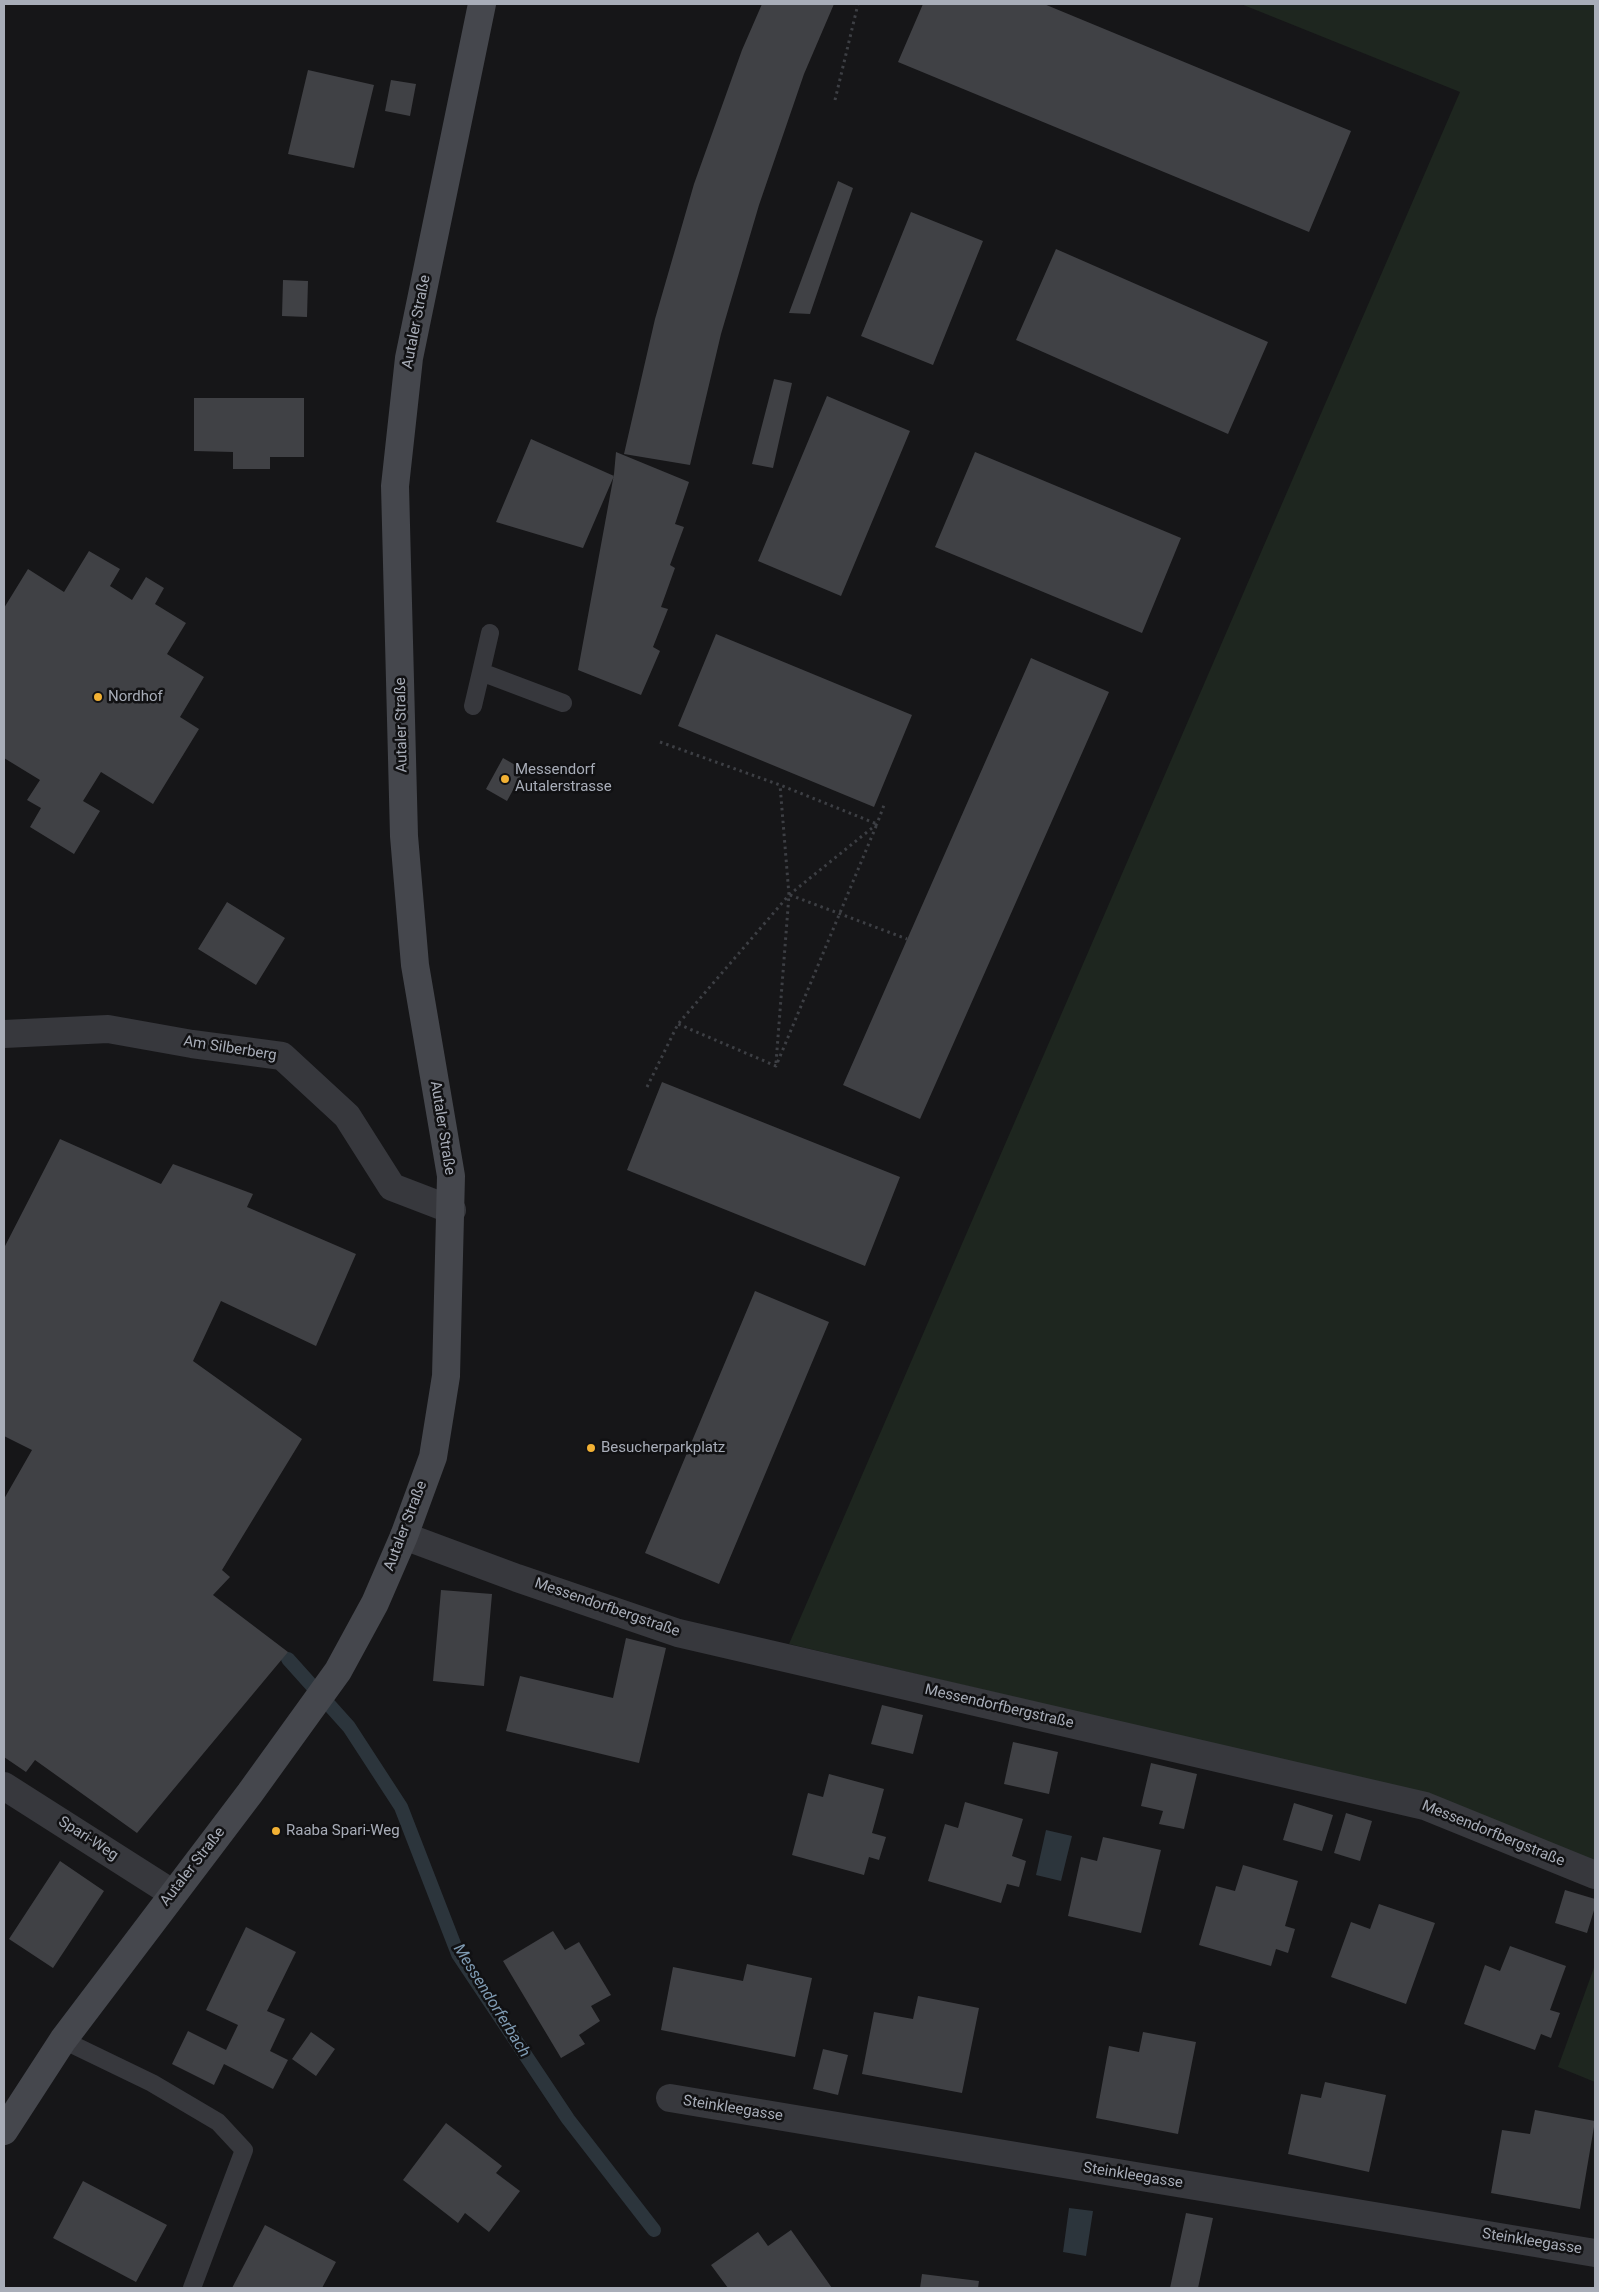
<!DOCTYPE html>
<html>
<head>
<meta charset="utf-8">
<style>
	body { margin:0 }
	#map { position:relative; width:1599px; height:2292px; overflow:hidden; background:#161618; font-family:Roboto,sans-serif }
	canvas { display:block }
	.frame { position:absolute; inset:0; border:5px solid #a8adb8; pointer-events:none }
</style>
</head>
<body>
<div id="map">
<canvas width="1599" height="2292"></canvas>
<div class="frame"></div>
</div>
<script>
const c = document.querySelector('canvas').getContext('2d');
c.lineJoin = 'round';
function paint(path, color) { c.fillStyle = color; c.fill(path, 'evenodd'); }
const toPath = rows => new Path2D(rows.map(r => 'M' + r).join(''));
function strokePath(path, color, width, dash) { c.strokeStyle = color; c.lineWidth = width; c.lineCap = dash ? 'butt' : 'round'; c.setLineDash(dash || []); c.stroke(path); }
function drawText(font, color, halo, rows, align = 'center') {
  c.font = font + ' Roboto,sans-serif'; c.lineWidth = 5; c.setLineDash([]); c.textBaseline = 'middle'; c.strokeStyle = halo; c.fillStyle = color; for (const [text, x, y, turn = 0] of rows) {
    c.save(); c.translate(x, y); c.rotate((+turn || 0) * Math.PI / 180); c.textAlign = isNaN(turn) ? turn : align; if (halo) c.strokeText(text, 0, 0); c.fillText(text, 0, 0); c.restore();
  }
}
const green = toPath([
	[1241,4,1595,4,1595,1863,1433,1796,789,1644,1460,92],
	[1595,1965,1595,2082,1558,2067]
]);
const water = toPath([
	[1046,1830,1072,1836,1061,1881,1036,1875],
	[1069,2208,1093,2211,1086,2256,1063,2252]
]);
const stream = toPath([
	[288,1659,349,1727,401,1807,458,1954,568,2119,654,2230]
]);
const building = toPath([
	[762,4,834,4,804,74,759,205,721,334,690,465,624,454,655,319,694,184,742,50],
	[923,4,1044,4,1351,131,1309,232,898,62],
	[308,70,374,85,354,168,288,154],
	[391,80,416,84,410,116,385,111],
	[838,181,853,188,810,314,789,313],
	[911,212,983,241,933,365,861,336],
	[1056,249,1268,342,1228,434,1016,340],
	[283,280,308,281,307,317,282,316],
	[774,379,792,383,773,468,752,464],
	[827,396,910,431,841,596,758,561],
	[194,398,304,398,304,457,270,457,270,469,233,469,233,452,194,451],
	[531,439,614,476,583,548,496,522],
	[616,452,689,482,675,524,684,527,670,565,675,568,661,607,668,609,653,647,660,651,641,695,578,670,614,474],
	[975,452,1181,538,1142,633,935,547],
	[89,551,120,569,110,586,132,600,146,577,164,588,155,604,186,623,167,654,204,677,180,717,199,729,153,804,101,772,83,801,100,811,74,854,30,827,41,808,27,800,40,780,4,758,4,608,28,569,64,592],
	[716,634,912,715,874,807,678,726],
	[1031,658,1109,692,920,1119,843,1085],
	[503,758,524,770,507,801,486,789],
	[227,902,285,938,256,985,198,949],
	[662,1082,900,1177,865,1266,627,1170],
	[60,1139,161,1184,173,1164,253,1194,247,1207,356,1254,316,1346,221,1301,193,1361,302,1439,222,1570,230,1577,213,1595,288,1652,137,1833,35,1760,26,1772,4,1757,4,1499,32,1450,4,1436,4,1248],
	[755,1291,829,1322,719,1584,645,1553],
	[441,1590,492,1594,484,1686,433,1681],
	[626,1638,666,1648,639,1763,506,1731,520,1676,613,1698],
	[882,1705,923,1715,913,1754,871,1744],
	[1013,1742,1058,1752,1049,1794,1004,1784],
	[1151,1763,1197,1774,1184,1829,1159,1824,1163,1811,1141,1806],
	[829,1774,884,1789,872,1833,886,1837,879,1860,869,1857,864,1875,792,1855,808,1793,823,1797],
	[965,1802,1023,1819,1012,1856,1026,1861,1019,1887,1007,1884,1001,1903,928,1881,945,1824,958,1828],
	[1294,1803,1333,1815,1322,1851,1283,1840],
	[1346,1813,1372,1821,1360,1861,1334,1853],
	[1103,1837,1161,1850,1141,1933,1068,1916,1081,1857,1097,1861],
	[60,1861,104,1891,53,1968,9,1939],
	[1243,1865,1298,1881,1285,1926,1295,1929,1288,1953,1276,1949,1271,1966,1199,1945,1216,1886,1235,1891],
	[1565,1890,1595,1899,1595,1907,1587,1933,1555,1923],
	[1379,1904,1435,1923,1406,2004,1331,1977,1351,1922,1370,1929],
	[246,1927,296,1952,267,2011,285,2019,270,2051,288,2060,273,2089,224,2064,214,2085,172,2064,188,2031,226,2050,238,2025,206,2010],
	[553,1931,565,1950,579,1942,611,1995,591,2006,600,2021,579,2035,585,2044,561,2058,503,1961],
	[1510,1946,1566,1966,1550,2010,1560,2013,1551,2038,1541,2034,1535,2050,1464,2024,1485,1965,1500,1971],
	[747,1964,812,1978,795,2057,661,2030,673,1967,743,1981],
	[918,1996,979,2008,962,2093,862,2074,874,2012,913,2019],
	[311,2032,335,2049,316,2076,292,2059],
	[1143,2032,1196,2042,1178,2134,1096,2118,1109,2046,1139,2052],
	[823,2049,848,2055,838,2095,813,2089],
	[1325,2082,1386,2095,1369,2172,1288,2154,1301,2094,1321,2098],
	[1535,2110,1595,2121,1580,2209,1491,2193,1502,2130,1530,2134],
	[446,2123,502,2166,496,2173,520,2191,489,2232,465,2213,458,2223,403,2180],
	[83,2181,167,2225,136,2282,53,2238],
	[1186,2213,1213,2218,1198,2288,1170,2288],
	[265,2225,336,2262,322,2288,232,2288],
	[791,2230,832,2288,728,2288,711,2265,758,2232,768,2246],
	[922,2274,979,2281,978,2288,920,2288]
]);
const path = toPath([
	[835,100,858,4],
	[660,742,780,785,877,824,776,1066,678,1024],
	[790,895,907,939],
	[776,1063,789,895,780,785],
	[647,1087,678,1024,789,895,877,824,884,805]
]);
const lane = toPath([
	[481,672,490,633],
	[473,706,481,672,563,703],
	[63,2040,152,2083,218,2122,244,2150,192,2288]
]);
const street = toPath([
	[4,1034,108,1029,192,1044,282,1056,347,1116,392,1187,452,1210],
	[404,1536,517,1578,678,1633,1425,1806,1595,1875],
	[4,1786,172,1893],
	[670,2098,1595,2253]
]);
const secondary = toPath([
	[4,2131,63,2040,250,1793,338,1671,375,1603,404,1536,433,1457,446,1376,451,1176,415,965,404,836,395,486,409,358,482,4]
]);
const markers = [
	[98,697,5,"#f2b134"],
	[505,779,5,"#f2b134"],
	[591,1448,5,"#f2b134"],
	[276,1831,5,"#f2b134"]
];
const streetNames = [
	["Autaler Straße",417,322,-79],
	["Autaler Straße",402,725,-91],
	["Am Silberberg",230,1049,9],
	["Autaler Straße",442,1128,81],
	["Autaler Straße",406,1526,-69],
	["Messendorfbergstraße",607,1608,19],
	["Messendorfbergstraße",999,1707,13],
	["Messendorfbergstraße",1493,1834,22],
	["Spari-Weg",88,1839,33],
	["Autaler Straße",193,1867,-52],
	["Steinkleegasse",733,2109,9],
	["Steinkleegasse",1133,2176,9],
	["Steinkleegasse",1532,2242,9]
];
const poiNames = [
	["Nordhof",108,697],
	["Messendorf",515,770],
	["Autalerstrasse",515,787],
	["Besucherparkplatz",601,1448],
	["Raaba Spari-Weg",286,1831]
];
const waterNames = [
	["Messendorferbach",491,2001,58]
];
paint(green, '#1e261f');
paint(water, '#2c353c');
strokePath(stream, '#2c353c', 14);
paint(building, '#404145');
strokePath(path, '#3d3f44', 3, [2.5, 4]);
strokePath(lane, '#37383d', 18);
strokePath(street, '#37383d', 28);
strokePath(secondary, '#45474d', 28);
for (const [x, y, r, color] of markers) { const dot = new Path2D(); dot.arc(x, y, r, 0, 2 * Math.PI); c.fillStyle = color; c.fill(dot); strokePath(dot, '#111113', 2); }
drawText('15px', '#a8adb8', '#111113', streetNames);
drawText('15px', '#a8adb8', '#111113', poiNames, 'left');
drawText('italic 16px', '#7f9bb3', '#111113', waterNames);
</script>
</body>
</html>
